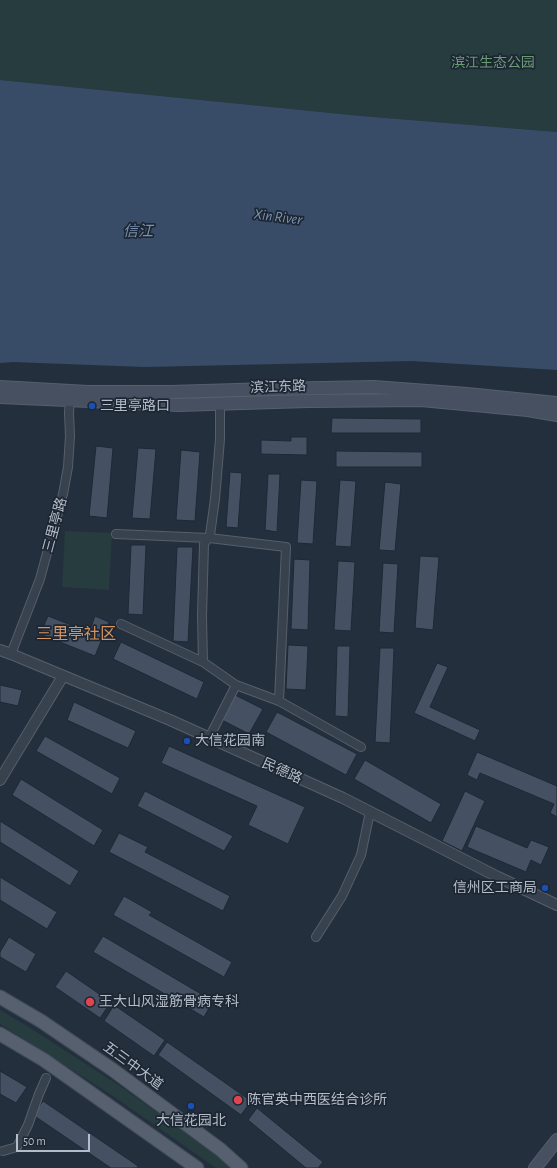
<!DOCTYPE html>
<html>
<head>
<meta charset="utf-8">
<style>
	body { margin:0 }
	#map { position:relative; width:557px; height:1168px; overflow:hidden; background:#242f3e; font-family:"Alegreya Sans",sans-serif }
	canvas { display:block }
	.scale { position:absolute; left:16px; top:1134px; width:74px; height:18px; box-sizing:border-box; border:2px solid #b4bcc9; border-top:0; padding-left:5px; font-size:12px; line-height:14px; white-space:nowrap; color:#b4bcc9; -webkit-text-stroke:3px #1d2633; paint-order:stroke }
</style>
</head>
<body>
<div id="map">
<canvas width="557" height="1168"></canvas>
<div class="scale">50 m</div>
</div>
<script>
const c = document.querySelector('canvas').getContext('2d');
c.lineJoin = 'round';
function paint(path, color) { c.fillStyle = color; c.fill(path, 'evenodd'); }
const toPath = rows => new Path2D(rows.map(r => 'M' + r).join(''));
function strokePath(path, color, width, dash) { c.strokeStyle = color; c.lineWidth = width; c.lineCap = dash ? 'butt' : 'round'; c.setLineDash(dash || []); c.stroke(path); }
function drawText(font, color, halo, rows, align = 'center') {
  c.font = font + ' "Alegreya Sans","Noto Sans SC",sans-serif'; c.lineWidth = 3.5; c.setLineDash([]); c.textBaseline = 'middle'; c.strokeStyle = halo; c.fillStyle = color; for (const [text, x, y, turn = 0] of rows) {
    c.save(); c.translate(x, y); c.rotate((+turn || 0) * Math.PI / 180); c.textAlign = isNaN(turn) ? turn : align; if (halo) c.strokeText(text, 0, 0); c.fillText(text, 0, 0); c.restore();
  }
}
const green = toPath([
	[0,0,557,0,557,132,361,116,0,80],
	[65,531,112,533,109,590,62,587],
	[0,1010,24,1024,120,1086,209,1149,232,1168,216,1168,113,1096,0,1024]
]);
const water = toPath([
	[0,80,361,116,557,132,557,370,412,361,144,367,13,362,0,363]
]);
const building = toPath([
	[332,418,421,419,421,433,331,433,332,418],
	[291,437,307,437,307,455,261,454,261,440,291,441,291,437],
	[96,446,113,448,107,518,89,516,96,446],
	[138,448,156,449,150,519,132,518,138,448],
	[181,450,200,452,195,521,176,520,181,450],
	[336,451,422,452,422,467,336,467,336,451],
	[230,472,242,473,238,528,226,527,230,472],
	[268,474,280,474,277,532,265,530,268,474],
	[301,480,317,481,313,544,297,543,301,480],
	[340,480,356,481,351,547,335,546,340,480],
	[385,482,401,484,395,551,379,550,385,482],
	[131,545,146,545,143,615,128,614,131,545],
	[177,547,193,547,188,642,173,641,177,547],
	[420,556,439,557,433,630,415,628,420,556],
	[294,559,310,560,308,630,291,629,294,559],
	[338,561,355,562,351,631,334,630,338,561],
	[383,563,398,564,394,633,379,632,383,563],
	[48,616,89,632,95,616,109,622,95,656,40,634,48,616],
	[121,642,204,682,197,699,113,659,121,642],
	[288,645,308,646,306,690,286,689,288,645],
	[337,646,350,646,348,717,335,716,337,646],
	[380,648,394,648,390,743,375,742,380,648],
	[437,663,448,667,430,707,480,730,475,741,414,713,437,663],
	[0,685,22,690,18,706,0,702,0,685],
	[233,694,263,709,249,734,220,719,233,694],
	[74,702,136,731,128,748,67,720,74,702],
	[277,712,357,754,346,775,266,732,277,712],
	[45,736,120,778,112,794,36,751,45,736],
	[169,746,305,807,288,844,248,825,257,806,161,763,169,746],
	[477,752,557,786,557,817,550,813,554,804,480,773,477,780,467,775,477,752],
	[365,760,441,804,431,823,354,779,365,760],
	[21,779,103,830,94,846,12,795,21,779],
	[145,791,233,836,224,851,137,806,145,791],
	[465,791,485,801,462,851,442,841,465,791],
	[0,821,79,871,70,886,0,842,0,821],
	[476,826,527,848,531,840,549,847,541,865,531,860,526,872,467,847,476,826],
	[119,833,148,847,145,852,230,896,223,911,109,852,119,833],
	[0,877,57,912,47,929,0,900,0,877],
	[124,896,152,912,149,915,232,962,224,977,113,915,124,896],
	[103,936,213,1001,204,1017,93,952,103,936],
	[9,937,36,954,26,972,0,957,0,952,9,937],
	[66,971,111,1002,100,1018,55,987,66,971],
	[114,1005,165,1040,154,1056,104,1021,114,1005],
	[167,1042,251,1101,241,1115,158,1055,167,1042],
	[0,1071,27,1087,16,1103,0,1094,0,1071],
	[43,1101,138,1166,137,1168,111,1168,33,1115,43,1101],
	[257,1108,323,1162,318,1168,306,1168,248,1120,257,1108]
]);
const minor = toPath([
	[116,534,209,538,286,547,279,701,236,685],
	[121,624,203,662],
	[11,654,40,579,63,494,68,467,70,436,69,413,70,396],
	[279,701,361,747],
	[209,738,236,685,203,662,202,616,204,544,210,535,215,499,220,439,220,404],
	[316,937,342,896,361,855,370,812],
	[3,1151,17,1147,28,1125,39,1094,46,1078]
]);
const tertiary = toPath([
	[0,650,11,654,170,720,343,798,498,877,557,905],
	[0,780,63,676]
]);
const secondary = toPath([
	[0,387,88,392,171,392,269,389,374,387,467,394,557,403],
	[0,397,178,405,308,401,421,400,528,410,557,415],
	[535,1168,557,1140]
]);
const primary = toPath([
	[0,997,41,1021,113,1070,221,1150,241,1168],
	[0,1034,44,1060,197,1168]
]);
const markers = [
	[92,406,4,"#1a4fb4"],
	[187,741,4,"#1a4fb4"],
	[545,888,4,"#1a4fb4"],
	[90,1002,5,"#e0444e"],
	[238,1100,5,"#e0444e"],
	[191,1106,4,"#1a4fb4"]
];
const parkNames = [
	["滨江生态公园",493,63]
];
const streetNames = [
	["滨江东路",278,387,-2],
	["三里亭路",55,525,-75],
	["民德路",282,771,24],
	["五三中大道",133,1066,36]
];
const poiNames = [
	["三里亭路口",100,406],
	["大信花园南",195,741],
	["信州区工商局",537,888,"right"],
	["王大山风湿筋骨病专科",99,1002],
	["陈官英中西医结合诊所",247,1100],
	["大信花园北",191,1121,"center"]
];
const waterNames = [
	["Xin River",278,217,7],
	["信江",138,231]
];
const quarterNames = [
	["三里亭社区",76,634]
];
paint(green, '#263c3f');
paint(water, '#394c67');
paint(building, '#455162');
strokePath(building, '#1f2835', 1);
strokePath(minor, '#565f6c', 10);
strokePath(tertiary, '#565f6c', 12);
strokePath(secondary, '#565f6c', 14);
strokePath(primary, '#414a57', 15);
strokePath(minor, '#38414e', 8);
strokePath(tertiary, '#38414e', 10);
strokePath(secondary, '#465061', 12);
strokePath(primary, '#56606e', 13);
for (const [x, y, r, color] of markers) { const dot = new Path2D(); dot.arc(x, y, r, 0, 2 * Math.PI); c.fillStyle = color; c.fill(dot); strokePath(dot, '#1d2633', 1.5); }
drawText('14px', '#6b9a76', '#1d2633', parkNames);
drawText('14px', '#b4bcc9', '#1d2633', streetNames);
drawText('14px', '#b4bcc9', '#1d2633', poiNames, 'left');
drawText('italic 15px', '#7c92b1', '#1d2633', waterNames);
drawText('16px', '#d59563', '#1d2633', quarterNames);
</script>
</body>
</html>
